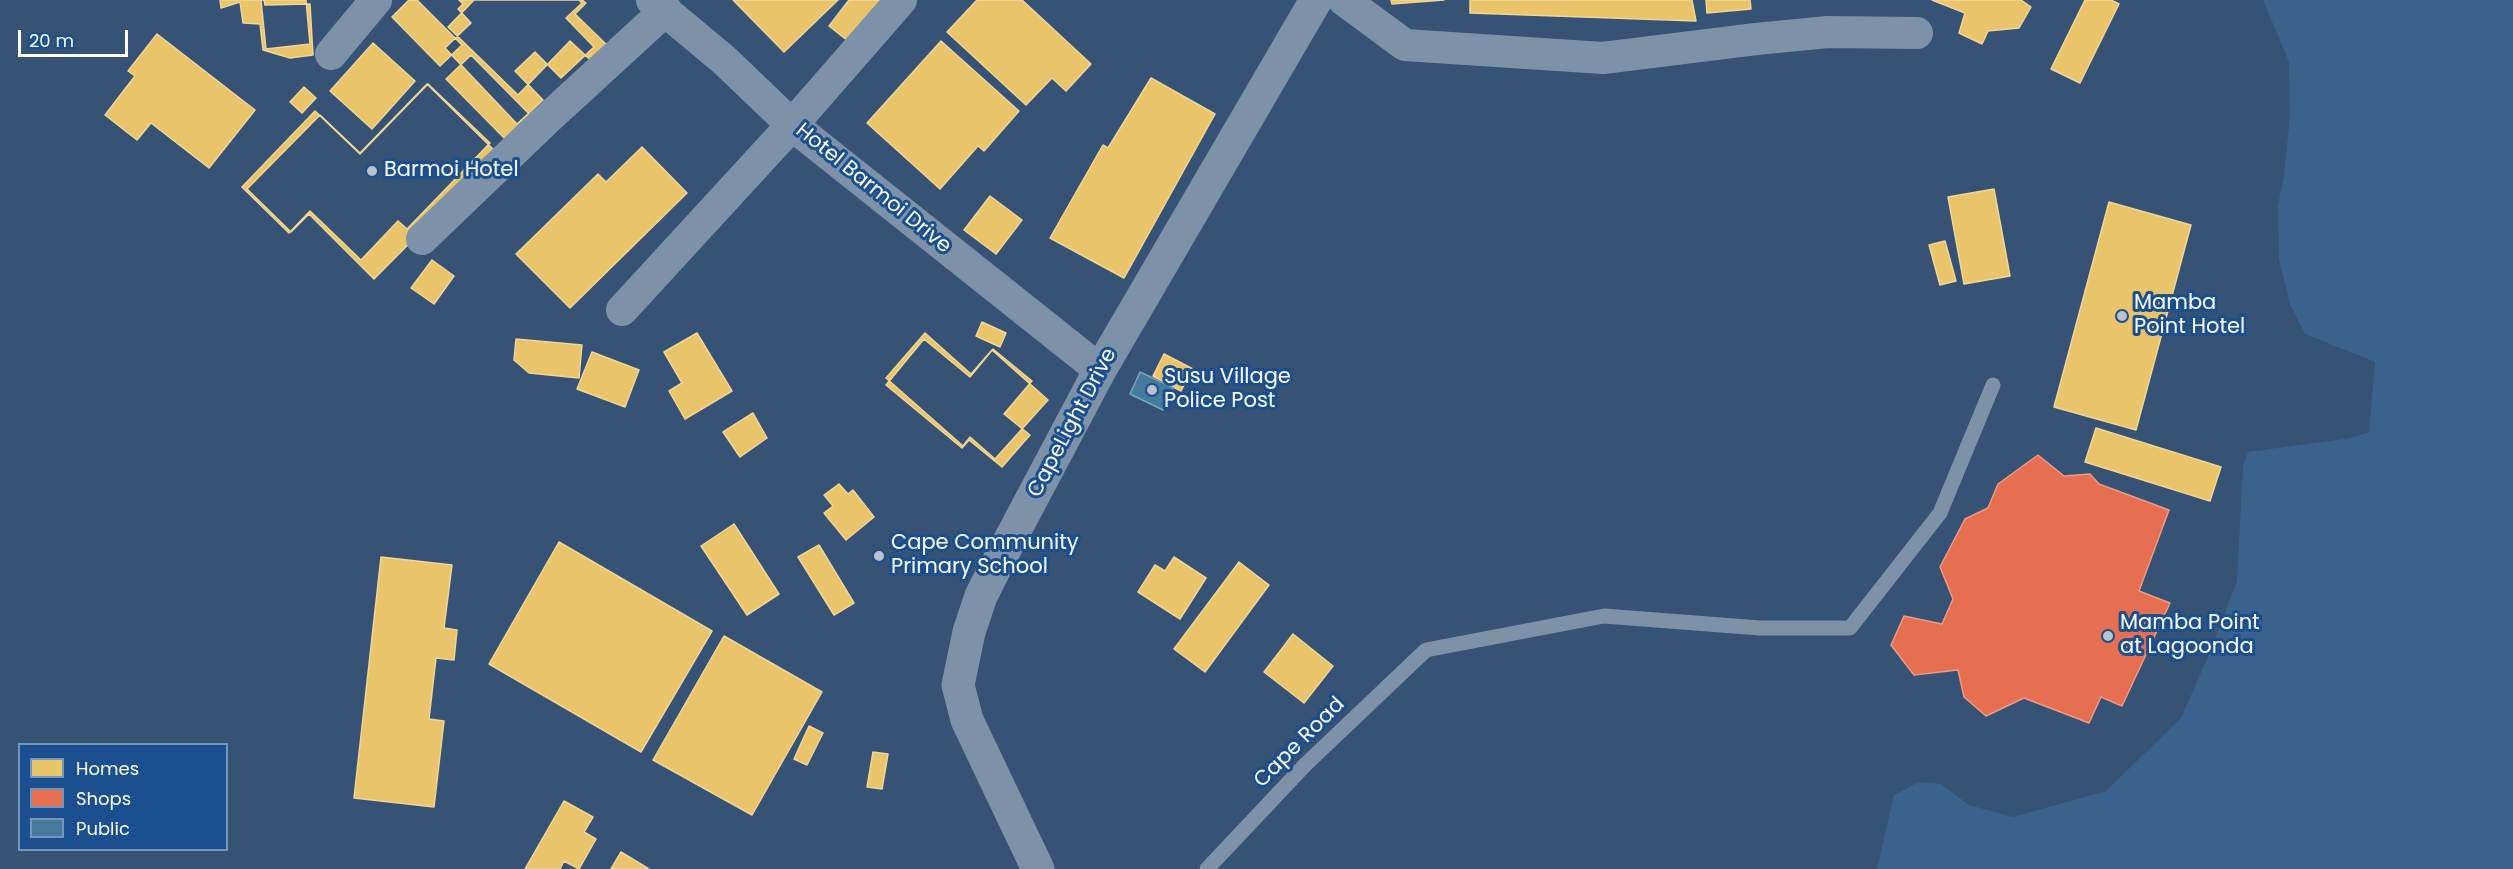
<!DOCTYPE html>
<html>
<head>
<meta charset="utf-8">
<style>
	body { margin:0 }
	#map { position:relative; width:2513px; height:869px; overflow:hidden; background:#365274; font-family:Poppins,sans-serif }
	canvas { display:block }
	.legend { position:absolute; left:18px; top:743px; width:210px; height:108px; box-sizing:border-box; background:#1b4f8f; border:2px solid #7695bc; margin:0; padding:8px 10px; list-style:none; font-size:18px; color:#fff }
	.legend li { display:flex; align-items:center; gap:12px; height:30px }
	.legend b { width:30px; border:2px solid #7695bc }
	.scale { position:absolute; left:18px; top:30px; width:110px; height:27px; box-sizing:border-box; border:3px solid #fff; border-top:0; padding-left:8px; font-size:18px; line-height:21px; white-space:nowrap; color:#fff; -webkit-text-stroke:4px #1b4f8f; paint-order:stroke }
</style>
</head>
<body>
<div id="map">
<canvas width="2513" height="869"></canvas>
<ul class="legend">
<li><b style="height:16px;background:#e9c46a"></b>Homes</li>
<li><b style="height:16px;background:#e76f51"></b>Shops</li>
<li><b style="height:16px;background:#457b9d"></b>Public</li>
</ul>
<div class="scale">20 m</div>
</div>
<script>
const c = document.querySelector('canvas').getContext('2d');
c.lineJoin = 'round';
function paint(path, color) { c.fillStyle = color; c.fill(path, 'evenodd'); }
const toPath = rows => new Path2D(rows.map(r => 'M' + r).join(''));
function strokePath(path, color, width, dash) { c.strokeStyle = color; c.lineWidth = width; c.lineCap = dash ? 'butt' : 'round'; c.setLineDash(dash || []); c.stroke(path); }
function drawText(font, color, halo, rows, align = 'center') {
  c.font = font + ' Poppins,sans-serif'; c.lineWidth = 6; c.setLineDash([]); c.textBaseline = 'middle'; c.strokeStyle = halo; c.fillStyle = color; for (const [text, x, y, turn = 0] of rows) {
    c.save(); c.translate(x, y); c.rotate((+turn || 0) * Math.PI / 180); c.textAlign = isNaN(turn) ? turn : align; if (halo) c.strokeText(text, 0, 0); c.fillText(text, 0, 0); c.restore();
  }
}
const water = toPath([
	[2263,0,2513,0,2513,869,1877,869,1894,795,1919,782,1941,784,1969,805,2013,817,2106,791,2181,718,2207,659,2237,581,2243,466,2248,452,2351,438,2369,432,2375,362,2305,334,2290,304,2279,259,2278,205,2284,176,2290,116,2289,62]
]);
const homes = toPath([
	[220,0,264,0,265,5,310,4,313,55,290,58,263,50,260,24,243,23,240,2,221,8,220,0],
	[261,0,306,0,310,44,266,49,261,0],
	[409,0,417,0,462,45,440,66,392,17,409,0],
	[459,0,579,0,582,3,566,18,594,47,561,78,535,52,515,71,543,100,517,124,445,48,471,23,458,9,463,4,459,0],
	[474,0,582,0,586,3,575,14,613,51,598,67,570,41,518,95,448,27,474,0],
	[733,0,838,0,784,52,733,0],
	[849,0,881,0,848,41,829,26,849,0],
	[977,0,1022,0,1091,64,1066,91,1052,78,1026,105,947,32,977,0],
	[1391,0,1444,0,1392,4,1391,0],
	[1470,0,1692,0,1696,21,1470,13,1470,0],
	[1706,0,1750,0,1751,9,1707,13,1706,0],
	[1932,0,2021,0,2031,7,2019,28,1988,31,1982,44,1959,33,1965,13,1932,0],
	[2085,0,2111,0,2119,4,2080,83,2051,69,2085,0],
	[157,34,255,110,209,168,151,123,137,140,105,115,135,76,128,71,157,34],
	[941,41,1019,111,984,151,978,146,940,189,867,123,941,41],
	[373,43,415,81,372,129,330,91,373,43],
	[471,55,545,130,520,154,446,79,471,55],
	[1151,78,1215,114,1124,278,1050,238,1103,145,1108,148,1151,78],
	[427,84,498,154,374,279,309,214,291,232,247,189,320,115,360,153,427,84],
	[428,84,490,143,407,229,398,221,361,260,310,211,289,233,242,187,315,111,360,154,428,84],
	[304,87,316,98,302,113,290,102,304,87],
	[642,147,687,193,570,308,516,254,598,174,606,182,642,147],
	[1994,189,2010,276,1964,284,1948,197,1994,189],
	[990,196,1022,220,996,254,964,230,990,196],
	[2109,202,2191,225,2136,430,2054,407,2109,202],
	[1945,241,1956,281,1940,285,1929,245,1945,241],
	[432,260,454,276,434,304,411,288,432,260],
	[982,322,1006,333,1000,347,976,336,982,322],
	[697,333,732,391,685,419,669,391,682,383,664,352,697,333],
	[925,333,971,374,992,350,1048,400,995,459,970,437,963,446,886,378,925,333],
	[516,339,582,345,579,378,529,373,514,360,516,339],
	[924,339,970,377,993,349,1032,381,1004,414,1030,435,1002,467,969,440,962,448,886,385,924,339],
	[592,352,639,370,625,407,577,389,592,352],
	[1164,354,1193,369,1181,391,1153,376,1164,354],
	[753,413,767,438,740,457,723,432,753,413],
	[2096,428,2221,467,2210,501,2085,462,2096,428],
	[839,484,848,494,853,490,874,517,846,540,824,513,833,506,824,495,839,484],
	[734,524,779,594,747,615,701,546,734,524],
	[559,542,712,631,641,752,489,664,559,542],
	[819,545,854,603,834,615,798,557,819,545],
	[381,557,452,565,444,628,457,630,454,660,436,658,429,719,444,721,434,807,354,798,381,557],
	[1174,557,1206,578,1180,619,1138,592,1155,565,1165,571,1174,557],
	[1239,562,1269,585,1205,672,1174,649,1239,562],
	[1293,634,1333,666,1304,703,1264,672,1293,634],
	[724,636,822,692,752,815,653,760,724,636],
	[809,726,823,733,807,765,794,759,809,726],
	[873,752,888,754,882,789,867,787,873,752],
	[564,801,593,817,584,832,596,839,579,869,564,861,560,869,525,869,564,801],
	[621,852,649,869,611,869,621,852]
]);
const shops = toPath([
	[2038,455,2064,476,2090,474,2099,484,2169,510,2139,591,2170,603,2122,706,2101,697,2089,723,2024,698,1986,716,1964,697,1958,670,1914,675,1891,645,1904,616,1942,624,1953,599,1940,567,1965,519,1988,508,1998,484,2038,455]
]);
const public = toPath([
	[1140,372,1174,388,1163,410,1130,394,1140,372]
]);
const service = toPath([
	[1207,869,1305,765,1426,650,1604,616,1760,628,1850,628,1940,513,1993,385]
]);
const minor = toPath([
	[652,0,724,60,792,125,1100,370],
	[1344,0,1405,45,1603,58,1756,39,1828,32,1917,33],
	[331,54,376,0],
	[422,239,546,120,666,10],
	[622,310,792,125,901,0]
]);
const tertiary = toPath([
	[1038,869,967,720,958,685,969,632,981,596,995,568,1100,370,1316,0]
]);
const markers = [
	[372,171,6,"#b9c2ce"],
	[2122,316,6,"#b9c2ce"],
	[1152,390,6,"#b9c2ce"],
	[879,556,6,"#b9c2ce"],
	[2108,636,6,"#b9c2ce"]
];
const poiNames = [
	["Barmoi Hotel",384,171],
	["Mamba",2134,304],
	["Point Hotel",2134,328],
	["Susu Village",1164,378],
	["Police Post",1164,402],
	["Cape Community",891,544],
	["Primary School",891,568],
	["Mamba Point",2120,624],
	["at Lagoonda",2120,648]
];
const streetNames = [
	["Hotel Barmoi Drive",873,189,39],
	["CapeLight Drive",1073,423,-62],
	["Cape Road",1300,743,-45]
];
paint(water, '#3b618d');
paint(homes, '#e9c46a');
strokePath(homes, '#f0d697', 1.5);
paint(shops, '#e76f51');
strokePath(shops, '#ee9a85', 1.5);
paint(public, '#457b9d');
strokePath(public, '#7da3ba', 1.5);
strokePath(service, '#7d92a8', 15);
strokePath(minor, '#7d92a8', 32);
strokePath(tertiary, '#7d92a8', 33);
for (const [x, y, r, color] of markers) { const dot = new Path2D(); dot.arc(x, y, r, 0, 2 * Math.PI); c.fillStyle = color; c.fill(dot); strokePath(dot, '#1b4f8f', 2); }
drawText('21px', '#fff', '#1b4f8f', poiNames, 'left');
drawText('21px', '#fff', '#1b4f8f', streetNames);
</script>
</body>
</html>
